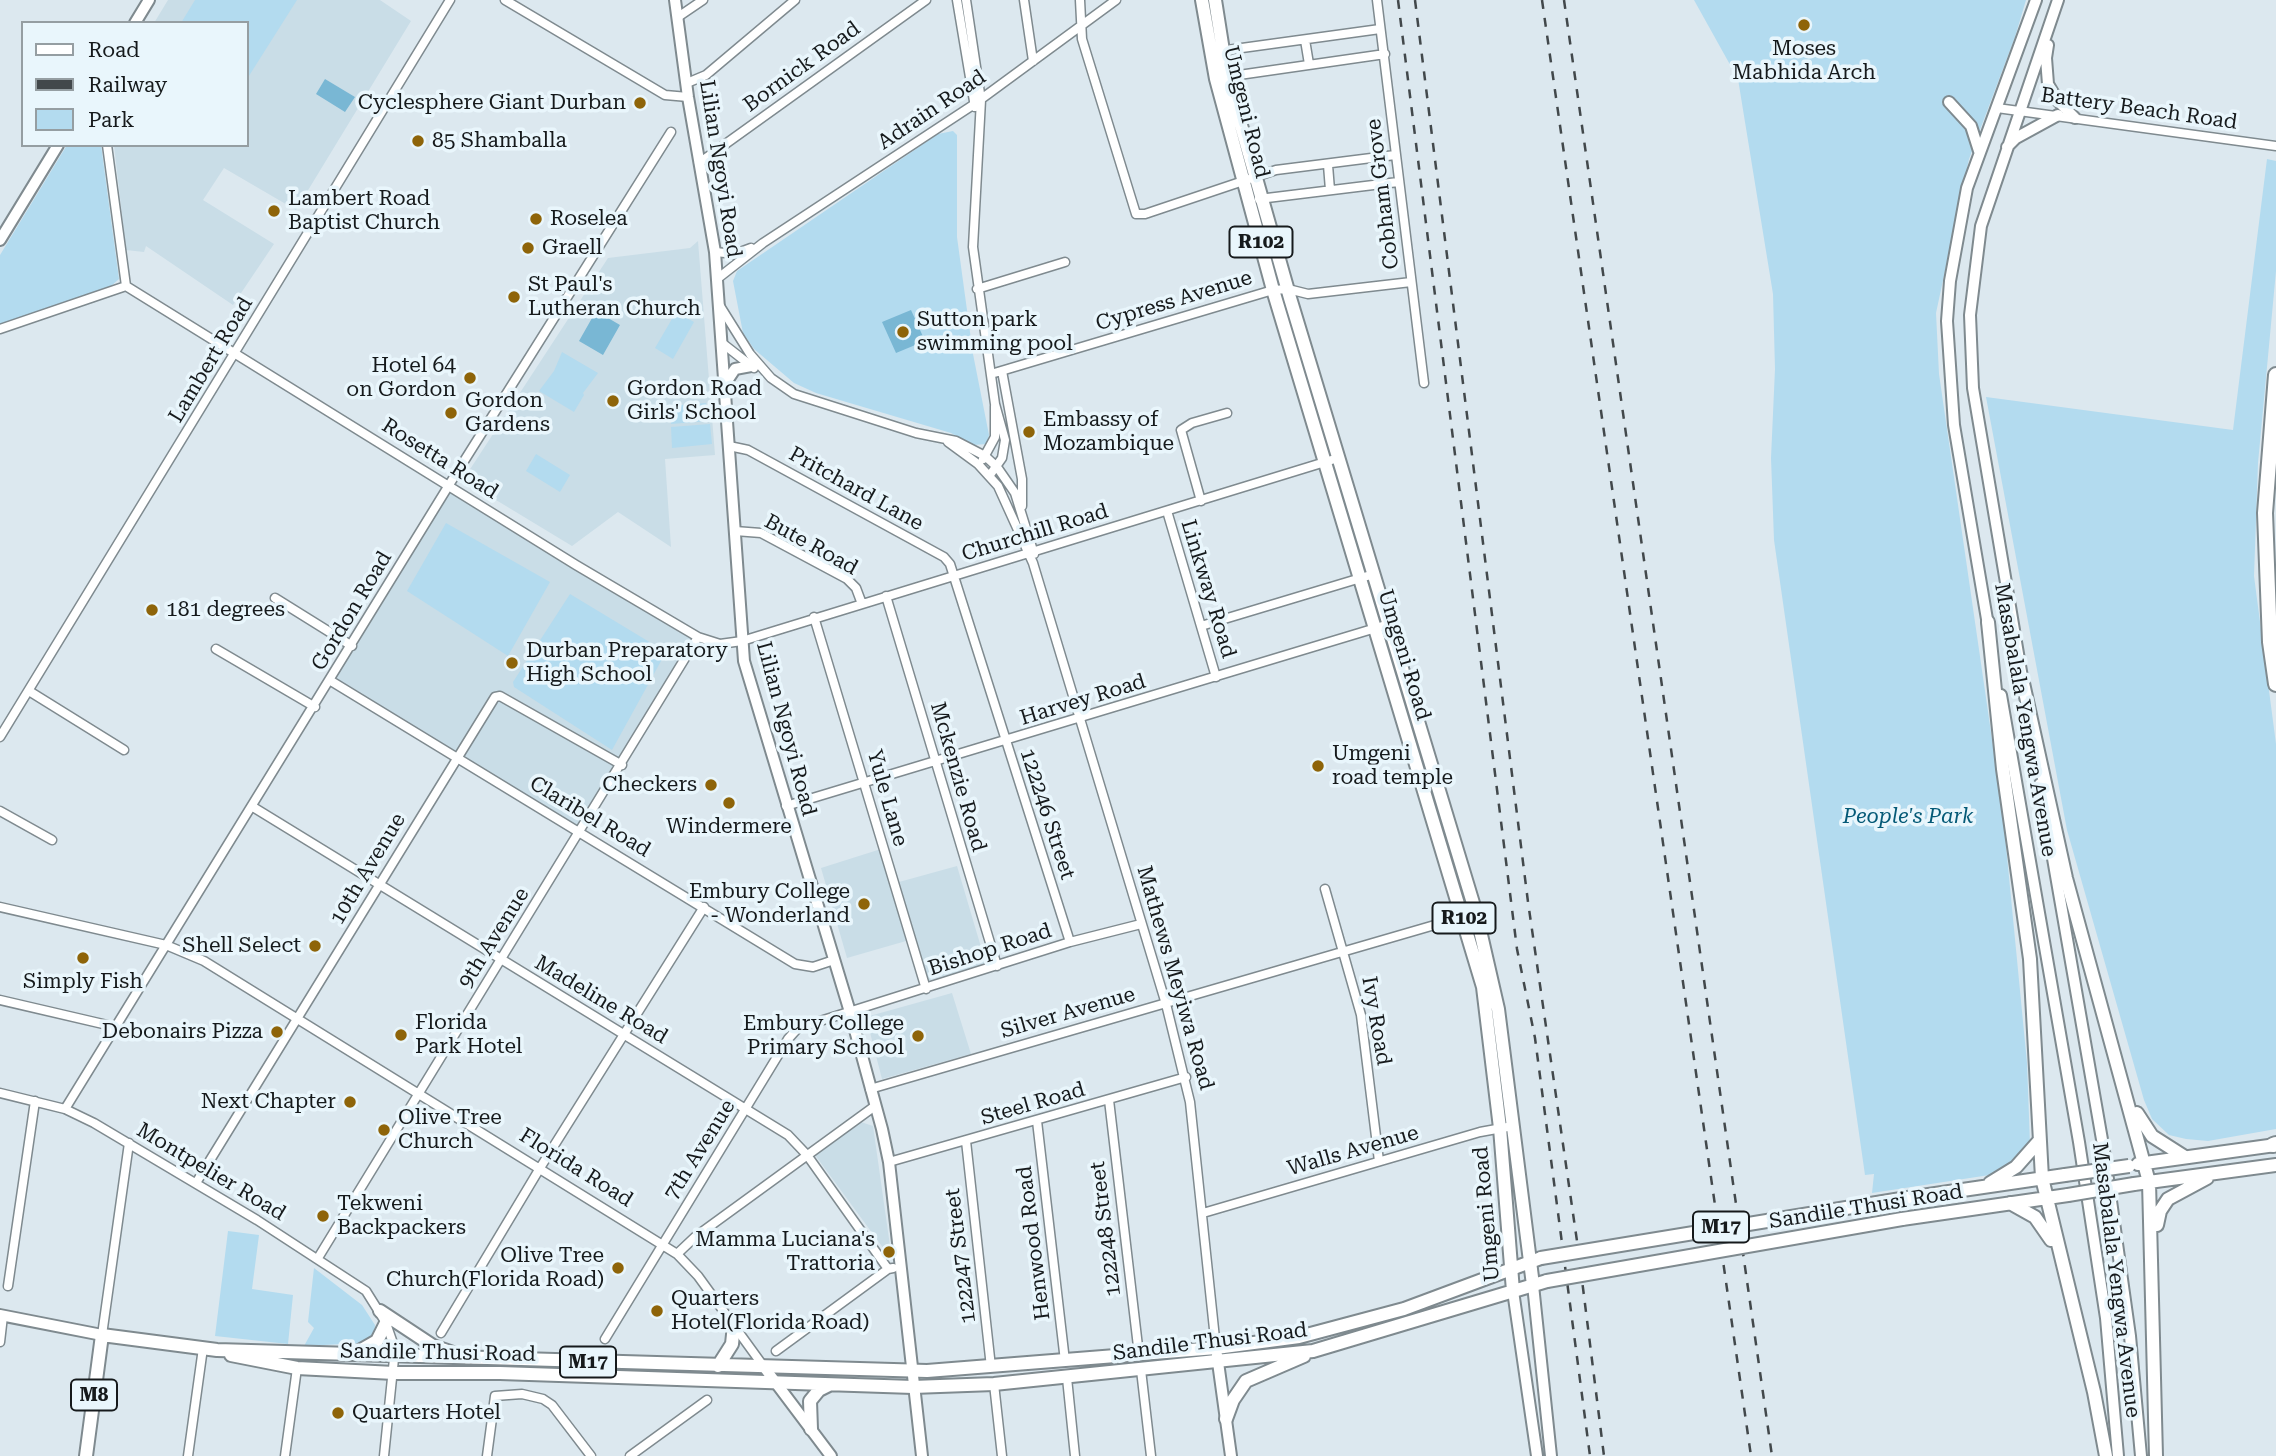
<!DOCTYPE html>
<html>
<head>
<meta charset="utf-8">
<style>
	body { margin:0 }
	#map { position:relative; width:2276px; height:1456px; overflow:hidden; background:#dce8ef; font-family:"Roboto Serif",serif }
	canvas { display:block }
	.legend { position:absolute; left:21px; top:21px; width:228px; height:126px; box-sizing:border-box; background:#e9f6fc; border:2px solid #959ea2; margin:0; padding:9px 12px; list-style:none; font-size:21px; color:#161a1c }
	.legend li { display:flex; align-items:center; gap:14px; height:35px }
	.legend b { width:35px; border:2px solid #959ea2 }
</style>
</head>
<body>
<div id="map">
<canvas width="2276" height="1456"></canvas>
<ul class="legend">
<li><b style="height:9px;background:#fff"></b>Road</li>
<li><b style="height:9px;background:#42484b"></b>Railway</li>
<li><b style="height:19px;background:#b3dbef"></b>Park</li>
</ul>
</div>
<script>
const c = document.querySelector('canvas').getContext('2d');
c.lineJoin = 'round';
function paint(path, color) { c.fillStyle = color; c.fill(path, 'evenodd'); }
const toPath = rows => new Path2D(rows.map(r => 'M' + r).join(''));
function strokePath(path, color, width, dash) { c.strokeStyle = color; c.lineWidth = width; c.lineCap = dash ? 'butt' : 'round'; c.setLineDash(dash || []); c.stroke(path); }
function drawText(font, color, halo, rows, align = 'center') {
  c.font = font + ' "Roboto Serif",serif'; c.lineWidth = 7; c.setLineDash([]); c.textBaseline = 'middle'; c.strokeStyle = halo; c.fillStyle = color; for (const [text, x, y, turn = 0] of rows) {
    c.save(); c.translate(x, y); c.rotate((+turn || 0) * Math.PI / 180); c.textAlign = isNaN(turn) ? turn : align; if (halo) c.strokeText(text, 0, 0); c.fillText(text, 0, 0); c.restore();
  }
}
const built = toPath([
	[168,0,380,0,411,21,296,210,224,168,203,200,274,244,233,305,146,246,144,252,126,250,114,145,247,145,247,23,154,23],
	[698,241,715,455,665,459,671,547,618,512,572,546,463,480,608,258,690,248],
	[449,485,698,637,580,832,331,681],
	[881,849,906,941,847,958,821,868],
	[957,866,986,964,926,981,899,882],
	[952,993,971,1054,882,1079,866,1017],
	[861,1122,873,1126,892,1260,815,1155]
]);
const green = toPath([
	[195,0,297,0,247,79,247,23,181,23],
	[1694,0,2026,0,2015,37,1969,159,1936,313,1939,374,2003,815,2027,1063,2030,1144,2015,1162,1996,1174,1872,1193,1874,1174,1865,1175,1774,540,1771,458,1775,369,1773,294,1738,79],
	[953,131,957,135,957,237,973,354,989,435,987,444,973,445,951,433,816,393,794,383,754,349,743,333,733,281,737,271,938,134],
	[67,145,101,145,119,279,110,287,0,325,0,255],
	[2267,159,2276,161,2276,271,2258,463,2254,576,2276,744,2276,1129,2208,1141,2186,1139,2169,1135,2152,1119,2144,1100,2067,830,1986,397,2233,430],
	[676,312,694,322,673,359,655,348],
	[562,352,598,373,583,393,584,395,574,412,539,391,554,371],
	[706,403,708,421,671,424,670,406],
	[710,424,712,444,672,448,671,427],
	[536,454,570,475,560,492,526,471],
	[446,523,550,582,508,656,407,591],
	[570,594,666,652,612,750,514,687,513,682],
	[228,1231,259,1235,252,1289,293,1295,288,1344,215,1336],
	[314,1268,362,1305,375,1325,374,1337,364,1343,304,1346,314,1328,308,1322]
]);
const water = toPath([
	[325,79,355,97,345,112,316,94],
	[911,310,925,341,896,353,882,322],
	[596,311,620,325,603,355,579,341]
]);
const street = toPath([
	[505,0,665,95,688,97],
	[957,0,975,107],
	[966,0,981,100,973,247,995,404,1005,440,1002,458,990,475],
	[1024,0,1033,61],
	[1080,0,1082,39,1136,214,1145,214,1276,170,1395,155],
	[1377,0,1424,383],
	[678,17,703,0],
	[1305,40,1309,64],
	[1220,51,1380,29],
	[1225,77,1385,54],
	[687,83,706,75,795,0],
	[1997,108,2276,146],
	[107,145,126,286],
	[699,163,926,0],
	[1328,165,1330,190],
	[1259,199,1398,182],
	[715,252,735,254,751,248],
	[717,279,763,243,973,105,1116,0],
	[126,286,576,565,698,637,720,644,742,641,1338,458],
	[977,289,1065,262],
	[720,306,750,354,771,378,794,394,916,433,956,441,985,456,997,467,1015,493,1034,554],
	[0,329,126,286],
	[722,343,754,368],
	[1002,371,1022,479,1022,506],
	[991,374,1273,290,1288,289,1308,294,1411,282],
	[948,442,978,464,998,486,1033,563,1166,1004,1190,1102,1216,1348],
	[729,446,748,450,944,557,950,564,1070,942],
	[983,459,995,437,995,406],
	[1201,501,1181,430,1192,423,1227,413],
	[1167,511,1216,677],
	[735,531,761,533,847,579,856,588,862,604],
	[886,596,997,966],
	[275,598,352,646],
	[814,617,926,989],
	[1201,626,1374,574],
	[216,649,315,707],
	[331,681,795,964,813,967,834,960],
	[29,691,124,750],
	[0,737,450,0],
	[786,806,1389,624],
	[253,807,788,1135,807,1155,888,1269],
	[0,811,52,840],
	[1325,889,1361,1015,1379,1161],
	[0,907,166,945,204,961,677,1254,698,1276,764,1367],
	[0,1000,116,1027],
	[870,1089,1476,913],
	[0,1093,65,1109,94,1123,257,1220,366,1291,386,1323,395,1349,384,1456],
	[1109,1100,1139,1355],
	[65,1109,449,485,671,132],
	[1037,1121,1065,1361],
	[966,1141,991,1367],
	[889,1162,1186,1077],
	[196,1183,495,697,500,696,622,765],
	[1203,1213,1480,1132,1513,1126],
	[677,1254,695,1237,875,1106],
	[318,1258,698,637],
	[8,1286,35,1101],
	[441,1333,540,1168,704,907],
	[102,1335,129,1143],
	[605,1339,788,1039,798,1028,1070,942,1141,924],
	[0,1342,3,1316],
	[776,1351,888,1269,893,1268],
	[1141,1370,1151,1456],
	[1067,1378,1075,1456],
	[994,1384,1002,1456],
	[188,1456,203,1348],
	[285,1456,297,1368],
	[487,1456,495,1396,522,1394,543,1399,552,1405,591,1456],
	[630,1456,707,1400]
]);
const secondary = toPath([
	[675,0,688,97,715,252,744,661,850,1012,882,1129,889,1162,922,1456],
	[135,23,149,0],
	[2048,45,2046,58,2048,84,2058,101,2075,118],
	[1949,102,1971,126,1979,151],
	[2007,147,2016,138,2058,115],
	[0,240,58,145],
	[725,384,735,369,751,366],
	[1989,631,1954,425,1947,321,1950,281,1967,188,2036,0],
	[2024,689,1973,388,1970,315,1981,226,2058,0],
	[2001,695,2079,1142,2106,1318,2118,1456],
	[2040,784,2104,1151,2130,1336,2141,1456],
	[1533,1285,1551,1456],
	[1513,1291,1537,1456],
	[0,1315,102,1335],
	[1217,1355,1231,1456],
	[764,1367,831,1456]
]);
const primary = toPath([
	[1202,0,1216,79,1273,290,1483,987,1500,1128,1513,1291],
	[1215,0,1227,76,1290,298,1476,913,1498,1009,1533,1285],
	[1988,622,2003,769,2030,959,2042,1178,2094,1392,2106,1456],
	[2023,683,2066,878,2149,1182,2156,1456],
	[2137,1113,2152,1136,2185,1157],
	[2138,1164,2276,1145],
	[1990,1183,2016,1167,2039,1141],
	[2134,1184,2276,1165],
	[1901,1199,2065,1175],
	[2010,1203,2035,1217,2051,1240],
	[1902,1219,2068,1195],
	[2157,1225,2160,1211,2168,1199,2207,1178],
	[380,1311,433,1346,456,1354],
	[356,1353,377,1341,386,1323],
	[231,1355,297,1368,394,1373,500,1373,913,1387,994,1384,1313,1351,1547,1281],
	[718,1366,732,1344,734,1325],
	[1226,1419,1233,1400,1246,1381,1304,1356],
	[811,1429,810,1401,819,1390,829,1385],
	[86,1456,102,1335,217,1350,927,1371,1216,1348,1299,1337,1404,1309,1541,1258]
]);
const highway = toPath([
	[2276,375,2265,513,2270,642,2276,684],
	[2273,1145,2276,1144]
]);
const rail = toPath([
	[1398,0,1517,949,1535,1038,1590,1456],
	[1415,0,1528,902,1578,1248,1604,1456],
	[1542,0,1751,1456],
	[1564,0,1772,1456]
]);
const primaryBridge = toPath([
	[2065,1175,2129,1166],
	[2068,1195,2134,1184],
	[1541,1258,1901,1199],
	[1547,1281,1902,1219]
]);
const markers = [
	[1804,25,7,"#8e6409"],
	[640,103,7,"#8e6409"],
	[418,141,7,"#8e6409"],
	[274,211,7,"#8e6409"],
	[536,219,7,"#8e6409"],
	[528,248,7,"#8e6409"],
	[514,297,7,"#8e6409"],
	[903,332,7,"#8e6409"],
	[470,378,7,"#8e6409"],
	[613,401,7,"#8e6409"],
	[451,413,7,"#8e6409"],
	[1029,432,7,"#8e6409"],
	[152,610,7,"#8e6409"],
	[512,663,7,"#8e6409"],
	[1318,766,7,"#8e6409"],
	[711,785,7,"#8e6409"],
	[729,803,7,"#8e6409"],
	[864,904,7,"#8e6409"],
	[315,946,7,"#8e6409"],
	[83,958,7,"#8e6409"],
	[277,1032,7,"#8e6409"],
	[401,1035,7,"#8e6409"],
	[918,1036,7,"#8e6409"],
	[350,1102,7,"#8e6409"],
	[384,1130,7,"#8e6409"],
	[323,1216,7,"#8e6409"],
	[889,1252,7,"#8e6409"],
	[618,1268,7,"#8e6409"],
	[657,1311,7,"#8e6409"],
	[338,1413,7,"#8e6409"]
];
const shields = [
	[1261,242,63],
	[1464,918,63],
	[1721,1227,56],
	[588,1362,56],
	[94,1395,46]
];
const shieldNames = [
	["R102",1261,242],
	["R102",1464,918],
	["M17",1721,1227],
	["M17",588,1362],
	["M8",94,1395]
];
const poiNames = [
	["Moses",1804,49,"center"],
	["Mabhida Arch",1804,73,"center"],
	["Cyclesphere Giant Durban",626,103,"right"],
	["85 Shamballa",432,141],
	["Lambert Road",288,199],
	["Baptist Church",288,223],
	["Roselea",550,219],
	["Graell",542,248],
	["St Paul's",528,285],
	["Lutheran Church",528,309],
	["Sutton park",917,320],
	["swimming pool",917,344],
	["Hotel 64",456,366,"right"],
	["on Gordon",456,390,"right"],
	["Gordon Road",627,389],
	["Girls' School",627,413],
	["Gordon",465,401],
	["Gardens",465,425],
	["Embassy of",1043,420],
	["Mozambique",1043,444],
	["181 degrees",166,610],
	["Durban Preparatory",526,651],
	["High School",526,675],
	["Umgeni",1332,754],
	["road temple",1332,778],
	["Checkers",697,785,"right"],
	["Windermere",729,827,"center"],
	["Embury College",850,892,"right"],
	["- Wonderland",850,916,"right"],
	["Shell Select",301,946,"right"],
	["Simply Fish",83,982,"center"],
	["Florida",415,1023],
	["Park Hotel",415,1047],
	["Embury College",904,1024,"right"],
	["Primary School",904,1048,"right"],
	["Debonairs Pizza",263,1032,"right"],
	["Next Chapter",336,1102,"right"],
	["Olive Tree",398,1118],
	["Church",398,1142],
	["Tekweni",337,1204],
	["Backpackers",337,1228],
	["Mamma Luciana's",875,1240,"right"],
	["Trattoria",875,1264,"right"],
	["Olive Tree",604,1256,"right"],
	["Church(Florida Road)",604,1280,"right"],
	["Quarters",671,1299],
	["Hotel(Florida Road)",671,1323],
	["Quarters Hotel",352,1413]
];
const streetNames = [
	["Bornick Road",802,67,-36],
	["Battery Beach Road",2139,109,8],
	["Adrain Road",932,110,-34],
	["Umgeni Road",1246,112,76],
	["Lilian Ngoyi Road",720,169,81],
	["Cobham Grove",1383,194,-97],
	["Cypress Avenue",1174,301,-17],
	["Lambert Road",211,360,-59],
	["Rosetta Road",440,459,32],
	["Pritchard Lane",856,489,29],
	["Churchill Road",1035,533,-17],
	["Bute Road",811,545,29],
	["Linkway Road",1208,589,73],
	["Gordon Road",352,611,-59],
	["Umgeni Road",1404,655,73],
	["Harvey Road",1083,700,-17],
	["Masabalala Yengwa Avenue",2025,720,80],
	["Lilian Ngoyi Road",786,729,75],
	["Mckenzie Road",958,777,74],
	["Yule Lane",887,798,74],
	["122246 Street",1047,814,72],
	["Claribel Road",590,817,31],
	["10th Avenue",368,869,-59],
	["9th Avenue",494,938,-58],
	["Bishop Road",990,950,-18],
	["Mathews Meyiwa Road",1175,978,74],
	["Madeline Road",601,1000,31],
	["Silver Avenue",1068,1013,-16],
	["Ivy Road",1376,1021,80],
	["Steel Road",1033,1104,-16],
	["7th Avenue",700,1150,-58],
	["Walls Avenue",1353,1151,-16],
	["Florida Road",576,1168,32],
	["Montpelier Road",211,1172,31],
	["Sandile Thusi Road",1866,1207,-9],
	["Umgeni Road",1487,1214,-95],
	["122248 Street",1106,1229,-97],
	["Henwood Road",1034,1243,-97],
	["122247 Street",961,1256,-97],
	["Masabalala Yengwa Avenue",2116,1280,83],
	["Sandile Thusi Road",1210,1342,-7],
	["Sandile Thusi Road",438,1353,1]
];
const parkNames = [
	["People's Park",1908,817]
];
paint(built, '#c9dde7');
paint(green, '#b3dbef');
paint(water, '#79b7d4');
strokePath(street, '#7f8a8f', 11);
strokePath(secondary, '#7f8a8f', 14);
strokePath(primary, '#7f8a8f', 16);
strokePath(highway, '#7f8a8f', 18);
strokePath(street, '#fff', 8);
strokePath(secondary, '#fff', 10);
strokePath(primary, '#fff', 12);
strokePath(highway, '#fff', 14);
strokePath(rail, '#42484b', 2.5, [9, 9]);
strokePath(primaryBridge, '#7f8a8f', 16, []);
strokePath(primaryBridge, '#fff', 12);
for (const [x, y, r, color] of markers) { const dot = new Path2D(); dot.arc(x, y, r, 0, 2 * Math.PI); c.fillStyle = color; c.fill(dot); strokePath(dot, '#e9f6fc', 2.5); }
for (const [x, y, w] of shields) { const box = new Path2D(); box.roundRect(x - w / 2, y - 15.5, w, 31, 5); c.fillStyle = '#e9f6fc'; c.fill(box); strokePath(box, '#161a1c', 2); }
drawText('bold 19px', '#161a1c', null, shieldNames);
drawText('21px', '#161a1c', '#e9f6fc', poiNames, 'left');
drawText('21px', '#161a1c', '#e9f6fc', streetNames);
drawText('italic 21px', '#055a77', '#e9f6fc', parkNames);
</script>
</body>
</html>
